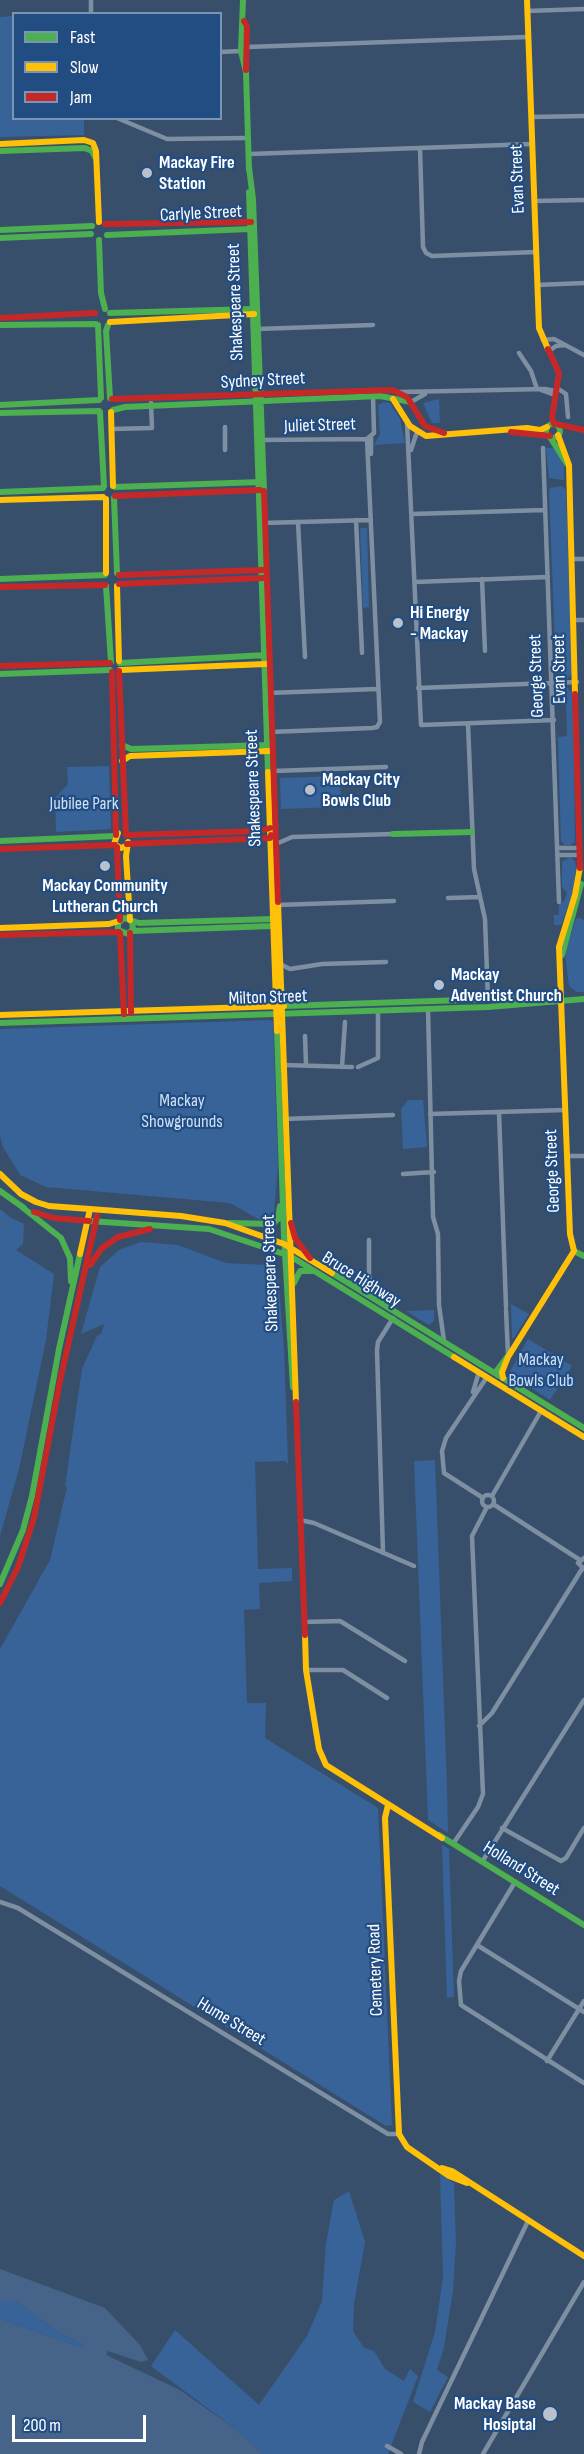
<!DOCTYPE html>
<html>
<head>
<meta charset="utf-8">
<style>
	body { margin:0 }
	#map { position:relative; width:584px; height:2454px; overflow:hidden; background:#384f6c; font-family:"Sofia Sans Condensed",sans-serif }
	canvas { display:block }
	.legend { position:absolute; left:12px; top:12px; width:210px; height:108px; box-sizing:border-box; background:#224d82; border:2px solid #7a94b4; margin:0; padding:8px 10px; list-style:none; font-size:18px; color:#fff }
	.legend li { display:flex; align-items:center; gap:12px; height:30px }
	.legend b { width:30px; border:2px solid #7a94b4 }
	.scale { position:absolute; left:12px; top:2415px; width:134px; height:27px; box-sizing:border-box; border:3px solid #fff; border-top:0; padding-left:8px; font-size:18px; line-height:21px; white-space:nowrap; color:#fff; -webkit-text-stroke:4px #224d82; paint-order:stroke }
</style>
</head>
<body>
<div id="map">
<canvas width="584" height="2454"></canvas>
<ul class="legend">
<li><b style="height:8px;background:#4caf50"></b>Fast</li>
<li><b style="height:8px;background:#ffc107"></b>Slow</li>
<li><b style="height:8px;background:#c62828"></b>Jam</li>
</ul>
<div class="scale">200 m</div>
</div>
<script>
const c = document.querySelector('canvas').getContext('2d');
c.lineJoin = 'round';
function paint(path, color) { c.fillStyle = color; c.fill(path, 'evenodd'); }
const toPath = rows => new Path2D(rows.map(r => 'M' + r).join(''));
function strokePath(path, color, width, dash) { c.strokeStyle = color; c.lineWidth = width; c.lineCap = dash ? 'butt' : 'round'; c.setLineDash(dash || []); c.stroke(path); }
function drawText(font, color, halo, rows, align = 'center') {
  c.font = font + ' "Sofia Sans Condensed",sans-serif'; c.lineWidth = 4.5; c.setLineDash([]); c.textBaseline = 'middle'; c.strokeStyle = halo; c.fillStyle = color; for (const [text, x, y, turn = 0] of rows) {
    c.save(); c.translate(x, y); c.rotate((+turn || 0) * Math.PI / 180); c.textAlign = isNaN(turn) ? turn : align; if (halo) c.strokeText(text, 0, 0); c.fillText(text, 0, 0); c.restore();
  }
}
const green = toPath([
	[13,16,14,118,84,119,84,135,0,137,0,17],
	[439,399,440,423,432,423,423,403],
	[384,402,390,403,400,419,405,443,374,445,380,434,378,405],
	[546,448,553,448,560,457,564,465,564,480,549,478],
	[562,486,566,490,572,674,567,679,563,679,556,670,549,491,550,488],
	[360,528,367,528,369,607,363,608],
	[566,686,573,695,575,842,570,845,565,845,561,841,558,737,567,736,566,697,557,696,556,690],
	[109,766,111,829,56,832,55,798,68,784,67,767],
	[340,776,341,802,335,803,335,807,281,809,280,778],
	[570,857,575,861,576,866,573,893,561,925,554,925,554,915,559,915,559,904,564,901,567,893,562,887,562,862],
	[580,918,584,920,584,992,577,992,569,986,565,952,576,919],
	[270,1020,273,1022,278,1166,274,1213,260,1220,230,1203,46,1187,20,1175,3,1147,0,1136,0,1029],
	[408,1100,423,1100,427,1147,403,1149,401,1109],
	[0,1209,11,1218,24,1224,23,1244,16,1250,54,1274,46,1340,19,1469,0,1536],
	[141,1242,178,1245,226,1263,267,1265,278,1276,284,1349,288,1464,285,1461,255,1462,258,1569,292,1568,292,1581,259,1583,260,1609,244,1610,247,1703,266,1703,265,1738,378,1808,392,2125,386,2126,0,1886,0,1649,50,1560,67,1487,65,1486,82,1369,97,1336,101,1334,104,1324,81,1334,100,1267,119,1250],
	[511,1304,529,1314,513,1339,512,1338],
	[434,1310,434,1321,429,1325,406,1311],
	[528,1339,572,1366,550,1400,509,1373],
	[435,1460,447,1786,448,1833,428,1820,414,1461],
	[442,1845,449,1849,454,1997,447,1998],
	[440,2174,454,2183,456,2243,453,2291,444,2347,437,2370,448,2377,430,2412,413,2402,435,2332,443,2277],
	[349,2191,365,2242,354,2304,353,2331,364,2348,374,2351,385,2369,404,2381,410,2369,418,2376,388,2454,262,2454,238,2431,151,2366,175,2330,259,2405,307,2336,322,2301,326,2244,334,2200],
	[0,2301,16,2301,58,2332,83,2344,81,2347,0,2319]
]);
const water = toPath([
	[0,2269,105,2308,140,2345,148,2360,141,2362,108,2351,106,2355,180,2390,238,2431,262,2454,0,2454,0,2319,81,2347,83,2344,58,2332,16,2301,0,2301]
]);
const stream = toPath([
	[0,1219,9,1228]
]);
const street = toPath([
	[91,0,91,14],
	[527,11,584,9],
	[220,52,241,51,247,47,528,37],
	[531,117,584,116],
	[117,118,167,139,248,138],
	[420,148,423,247,426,253,432,256,536,252],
	[249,154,532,144],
	[534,201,584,200],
	[537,285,584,283],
	[257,329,373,325],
	[543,340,554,339,584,355],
	[549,351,556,346,565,345],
	[519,353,531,371,537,389],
	[557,388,566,394,568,417],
	[541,390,555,395],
	[400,392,545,389,556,391],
	[411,402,425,394],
	[407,423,421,725,554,720],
	[225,427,225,450],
	[111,429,152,428,151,403],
	[367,439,374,433,373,396],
	[259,440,367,439],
	[543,448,559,902],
	[411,450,417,432],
	[371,454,371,438],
	[412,514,545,510],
	[356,520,362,653],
	[298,522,305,657],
	[262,523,371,520],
	[573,559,584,559],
	[482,579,485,651],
	[415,582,548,577],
	[574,620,584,620],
	[418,688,577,682],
	[268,693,377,689],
	[468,724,474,869,485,919,488,1000],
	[270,732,372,728,377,727,380,722,367,439],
	[273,771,386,767],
	[276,844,292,837,393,834],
	[557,848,579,848],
	[557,855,579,855],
	[448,898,480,897],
	[277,905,394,901],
	[280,964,290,969,322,964,386,962],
	[428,1009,433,1217,438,1234,439,1305,444,1341],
	[305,1036,306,1064],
	[284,1065,352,1067],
	[342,1067,345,1022],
	[358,1067,378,1058,378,1011],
	[499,1112,506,1307],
	[430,1114,565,1110],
	[284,1119,393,1115],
	[567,1156,584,1156],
	[403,1174,434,1172],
	[369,1240,369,1275,373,1296],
	[352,1284,364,1282,369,1275],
	[506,1310,508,1355],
	[473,1392,479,1372],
	'482 1501a6 6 0 1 1 12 0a6 6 0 1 1-12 0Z',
	[492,1496,541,1411],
	[483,1498,444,1473,442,1451,446,1438,487,1377],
	[493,1504,580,1560],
	[300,1520,314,1523,414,1566],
	[383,1553,377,1350,378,1342,393,1318],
	[584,1558,578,1563,584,1569],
	[304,1622,340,1621,405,1661],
	[306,1670,343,1670,387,1698],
	[479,1726,492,1713,582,1569],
	[502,1828,561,1861,566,1858,584,1828],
	[453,1844,478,1807,483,1794,472,1536,487,1507],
	[482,1862,584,1700],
	[515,1882,461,1971,459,1981,461,2005,584,2083],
	[0,1902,18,1908,388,2134,399,2134],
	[477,1945,584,2012],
	[547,2061,584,2001],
	[387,2446,401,2454],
	[419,2454,422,2442,528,2221],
	[483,2454,584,2282]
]);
const fast = toPath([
	[243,0,241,51,246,72,249,170],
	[0,151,85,148,92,151,96,159],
	[249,167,253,199,264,491],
	[249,192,268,772],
	[0,230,92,226],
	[107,235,249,229,251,226],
	[0,238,91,234],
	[99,240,101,293,105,309],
	[110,313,253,309],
	[0,325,96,324],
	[98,325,101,398],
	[108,325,106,331,110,398],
	[0,405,99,400],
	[113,410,125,407,380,396,411,402],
	[100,412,104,486],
	[0,413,99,411],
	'546 431a7 7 0 1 1 14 0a7 7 0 1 1-14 0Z',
	[550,437,567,464],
	[115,487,261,482],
	[0,492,103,488],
	[114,498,117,573],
	[0,579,105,575],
	[106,586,111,662],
	[120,663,266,655],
	[0,674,110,670],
	[122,745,131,749,270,745],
	[393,834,472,832],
	[0,841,115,836],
	[132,922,133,929,128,934,118,930,118,923,124,918,139,923,273,919],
	[132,931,273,926],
	[562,955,581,884],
	[284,1006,523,998,536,1002],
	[0,1023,488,1007,584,999],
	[277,1031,284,1236,293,1387],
	[0,1191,24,1208],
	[22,1207,61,1238,70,1258,71,1281],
	[89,1221,209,1229,290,1256,454,1357],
	[229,1223,273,1224,278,1219,280,1206],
	[574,1251,584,1256],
	[332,1273,584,1428],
	[294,1283,300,1271,312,1271],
	[495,1373,507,1357],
	[0,1584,23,1530,32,1496,59,1349,80,1254],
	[439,1835,584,1925]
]);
const slow = toPath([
	[527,0,539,328,548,349],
	[0,144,84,140,93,143,96,151,99,222],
	[110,322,254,314],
	[393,399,410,426,426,436,527,428,540,430,547,427],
	[111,412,113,486],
	[558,435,569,465,575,694],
	[106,499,106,573],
	[0,500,103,497],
	[117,586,119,661],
	[120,670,266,664],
	[122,761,130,756,269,751],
	[268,772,277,1031],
	[118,833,114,844,121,848,126,846],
	[128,842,126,856,130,920],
	[278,902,296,1402],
	[0,928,109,924,119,921],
	[0,1015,284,1006],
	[0,1174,21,1194,36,1202,49,1206,90,1209],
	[80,1254,90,1209,181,1216,225,1223,284,1244,332,1273],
	[454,1357,584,1437],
	[503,1378,502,1372,508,1357,574,1251,570,1234,559,947,575,895,580,867],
	[305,1635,306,1670,319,1749,326,1765,442,1838],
	[388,1805,385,1818,399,2134,407,2147,449,2176,467,2183],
	[442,2168,452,2171,584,2256]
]);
const jam = toPath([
	[244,21,247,26,246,70],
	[105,224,251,222],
	[0,318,95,313],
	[548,349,559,373,552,417,554,424],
	[112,399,392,390,407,397,425,426,444,433],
	[556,424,584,430],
	[511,432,550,436],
	[264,491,278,902],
	[115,496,260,490],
	[119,575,262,570],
	[119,584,263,578],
	[0,587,105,585],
	[0,666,110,663],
	[119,671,126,835],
	[112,672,116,835],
	[575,694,580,868],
	[127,835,260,831,270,828],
	[127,844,270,838,271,835],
	[117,847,120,920],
	[0,849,115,845],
	[120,933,124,1014],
	[130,933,131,1013],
	[0,935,119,932],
	[34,1212,54,1218,89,1221],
	[291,1223,295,1238,310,1258],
	[90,1265,102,1248,118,1237,150,1229],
	[296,1402,305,1635],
	[0,1603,18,1567,34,1518,60,1381,97,1216]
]);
const markers = [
	[147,173,6,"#b9c1cc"],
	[398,623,6,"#b9c1cc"],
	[310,790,6,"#b9c1cc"],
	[105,866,6,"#b9c1cc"],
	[439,985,6,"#b9c1cc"],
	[550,2414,8,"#b9c1cc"]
];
const poiNames = [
	["Mackay Fire",159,163],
	["Station",159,184],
	["Hi Energy",410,613],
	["- Mackay",410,634],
	["Mackay City",322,780],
	["Bowls Club",322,801],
	["Mackay Community",105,886,"center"],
	["Lutheran Church",105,907,"center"],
	["Mackay",451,975],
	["Adventist Church",451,996],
	["Mackay Base",536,2404,"right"],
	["Hosiptal",536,2425,"right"]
];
const streetNames = [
	["Evan Street",518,179,-92],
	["Carlyle Street",201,214,-3],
	["Shakespeare Street",236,302,-92],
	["Sydney Street",263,381,-3],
	["Juliet Street",320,426,-2],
	["Evan Street",560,669,-91],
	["George Street",537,676,-92],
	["Shakespeare Street",254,788,-92],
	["Milton Street",268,998,-2],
	["George Street",553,1171,-92],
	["Shakespeare Street",271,1273,-92],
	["Bruce Highway",361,1280,32],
	["Holland Street",521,1869,32],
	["Cemetery Road",376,1970,-92],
	["Hume Street",231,2022,31]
];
const parkNames = [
	["Jubilee Park",84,804],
	["Mackay",182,1101],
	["Showgrounds",182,1122],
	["Mackay",541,1360],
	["Bowls Club",541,1381]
];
paint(green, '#376398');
paint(water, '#466489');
strokePath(stream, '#466489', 1.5);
strokePath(street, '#7e8fa2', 4.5);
strokePath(fast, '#4caf50', 6);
strokePath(slow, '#ffc107', 6);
strokePath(jam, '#c62828', 6);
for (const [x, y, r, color] of markers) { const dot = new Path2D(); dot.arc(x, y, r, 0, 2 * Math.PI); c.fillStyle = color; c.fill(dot); strokePath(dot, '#224d82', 2); }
drawText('bold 18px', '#fff', '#224d82', poiNames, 'left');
drawText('18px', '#fff', '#224d82', streetNames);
drawText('18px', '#cde0f6', '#224d82', parkNames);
</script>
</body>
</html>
